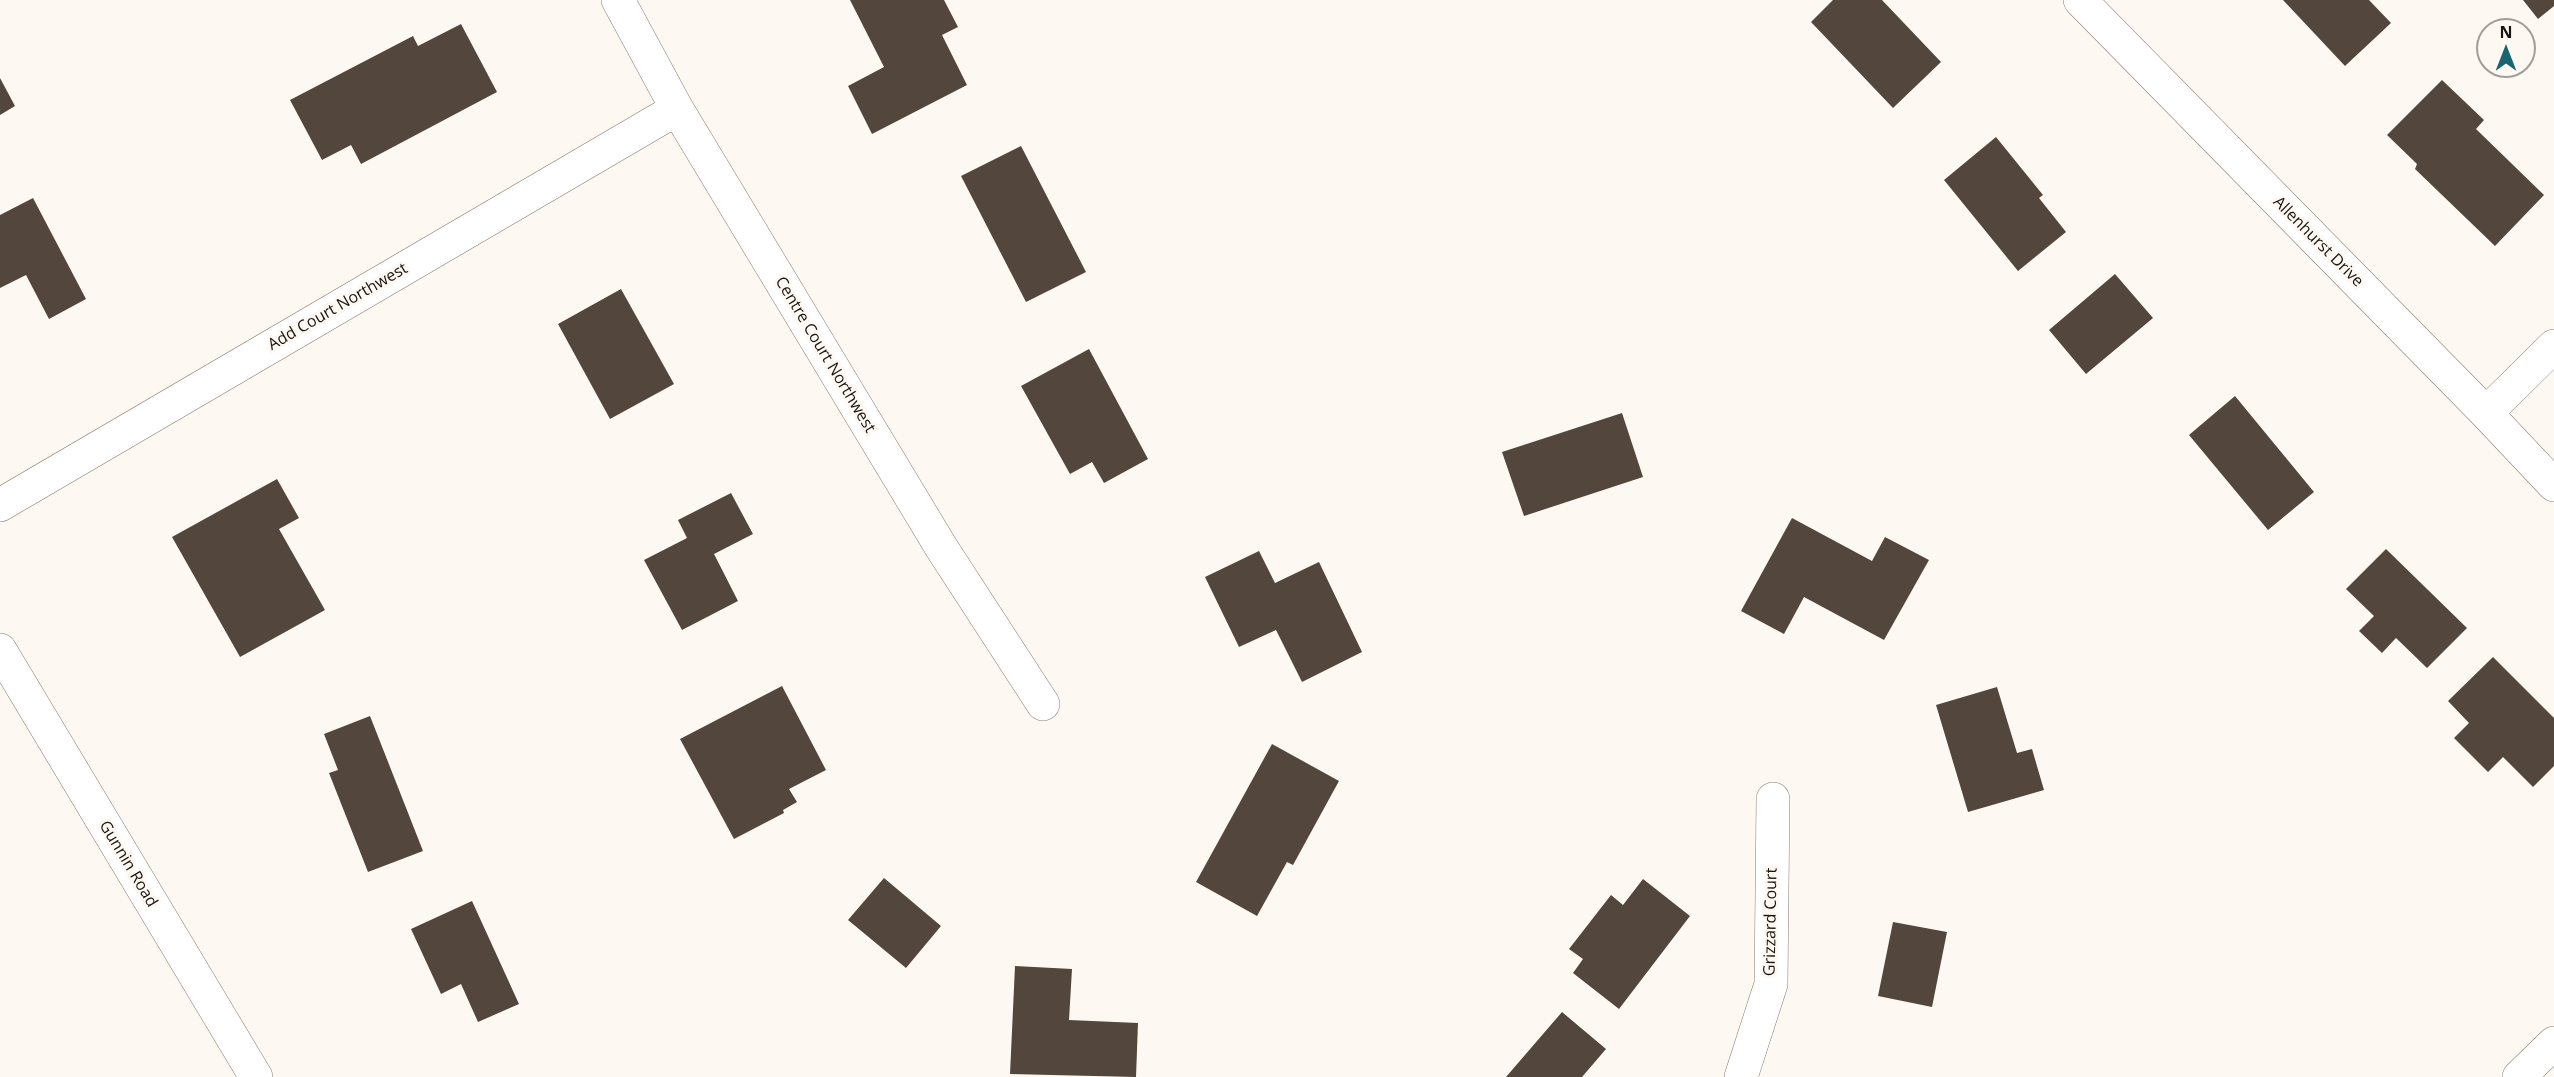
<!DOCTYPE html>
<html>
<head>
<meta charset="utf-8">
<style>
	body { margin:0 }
	#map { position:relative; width:2554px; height:1077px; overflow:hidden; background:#fef8f3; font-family:"Open Sans",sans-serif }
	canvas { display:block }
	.north { position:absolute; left:2476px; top:18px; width:60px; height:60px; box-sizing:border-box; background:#fef8f3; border:2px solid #a29d98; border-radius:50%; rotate:0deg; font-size:16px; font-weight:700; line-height:24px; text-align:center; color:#191410 }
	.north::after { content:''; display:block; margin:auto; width:21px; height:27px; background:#18646f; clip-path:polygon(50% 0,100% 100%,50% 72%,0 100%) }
</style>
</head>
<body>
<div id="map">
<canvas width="2554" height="1077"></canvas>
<div class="north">N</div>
</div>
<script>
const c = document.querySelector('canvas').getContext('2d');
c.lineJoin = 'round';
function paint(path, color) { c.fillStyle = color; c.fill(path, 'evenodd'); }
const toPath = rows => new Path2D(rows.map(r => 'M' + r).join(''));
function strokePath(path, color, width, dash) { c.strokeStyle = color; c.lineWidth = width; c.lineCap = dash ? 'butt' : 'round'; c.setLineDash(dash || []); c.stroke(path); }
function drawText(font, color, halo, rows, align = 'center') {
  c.font = font + ' "Open Sans",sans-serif'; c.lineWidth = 6; c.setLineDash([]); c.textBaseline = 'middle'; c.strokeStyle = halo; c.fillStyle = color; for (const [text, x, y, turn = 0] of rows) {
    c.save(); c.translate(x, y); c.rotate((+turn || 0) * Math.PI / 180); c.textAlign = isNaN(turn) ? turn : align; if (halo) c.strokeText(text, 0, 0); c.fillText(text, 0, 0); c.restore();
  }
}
const building = toPath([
	[850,0,944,0,958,27,942,35,967,85,872,134,848,86,884,67],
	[1833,0,1882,0,1941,62,1893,108,1811,22],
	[2283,0,2369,0,2391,23,2345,66],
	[2523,0,2554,0,2554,6,2538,19],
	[461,24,497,92,361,164,351,145,322,160,290,100,413,36,418,46],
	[0,78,15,106,0,115],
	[2442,80,2484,120,2476,129,2544,195,2495,246,2415,169,2417,164,2387,135],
	[1996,137,2043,195,2039,198,2066,232,2018,271,1944,180],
	[1021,146,1086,272,1026,302,961,176],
	[33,198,86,299,49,319,26,275,0,288,0,215],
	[2115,274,2153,318,2086,374,2049,330],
	[621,289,674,384,610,419,558,324],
	[1089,349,1148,459,1104,483,1092,462,1070,474,1021,386],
	[2235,396,2314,492,2268,530,2189,435],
	[1622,413,1643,477,1524,516,1502,452],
	[277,479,299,518,279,529,325,610,240,657,172,537],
	[731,493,753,534,714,554,738,601,682,630,644,560,687,538,678,520],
	[1792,518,1872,561,1885,537,1929,560,1884,640,1804,597,1784,634,1741,611],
	[2386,549,2467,628,2427,668,2396,638,2382,653,2359,631,2374,616,2346,589],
	[1259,551,1275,583,1319,562,1362,652,1302,682,1276,630,1239,647,1205,577],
	[2493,657,2554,718,2554,766,2533,787,2503,757,2488,772,2454,738,2469,723,2448,701],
	[782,686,826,770,789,789,797,802,783,810,784,813,734,839,680,739],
	[1997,687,2017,753,2032,749,2044,790,1968,812,1936,705],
	[370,716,423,851,368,872,329,773,338,770,324,734],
	[1272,744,1339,781,1293,865,1287,862,1257,916,1196,882],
	[884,878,941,926,906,968,848,920],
	[1643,879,1690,916,1619,1009,1573,973,1583,959,1569,949,1611,895,1623,905],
	[472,901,519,1004,478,1022,461,984,441,994,411,929],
	[1893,922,1947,932,1932,1007,1878,996],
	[1015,966,1072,969,1069,1020,1138,1023,1136,1077,1010,1074],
	[1562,1012,1606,1049,1582,1077,1506,1077]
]);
const minor = toPath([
	[618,0,677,109,941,547,1043,704],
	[2080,0,2486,413,2554,485],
	[2486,413,2554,346],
	[0,505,677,109],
	[0,650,256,1077],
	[1741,1077,1771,984,1773,799]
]);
const tertiary = toPath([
	[2519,1077,2554,1043]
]);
const streetNames = [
	["Allenhurst Drive",2318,242,45],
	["Add Court Northwest",338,307,-30],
	["Centre Court Northwest",825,355,59],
	["Gunnin Road",128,864,59],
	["Grizzard Court",1771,922,-89]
];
paint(building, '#53463c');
strokePath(minor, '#897b70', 34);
strokePath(tertiary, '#897b70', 34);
strokePath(minor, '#fff', 33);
strokePath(tertiary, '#fff', 33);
drawText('16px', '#191410', '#fef8f3', streetNames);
</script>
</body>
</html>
